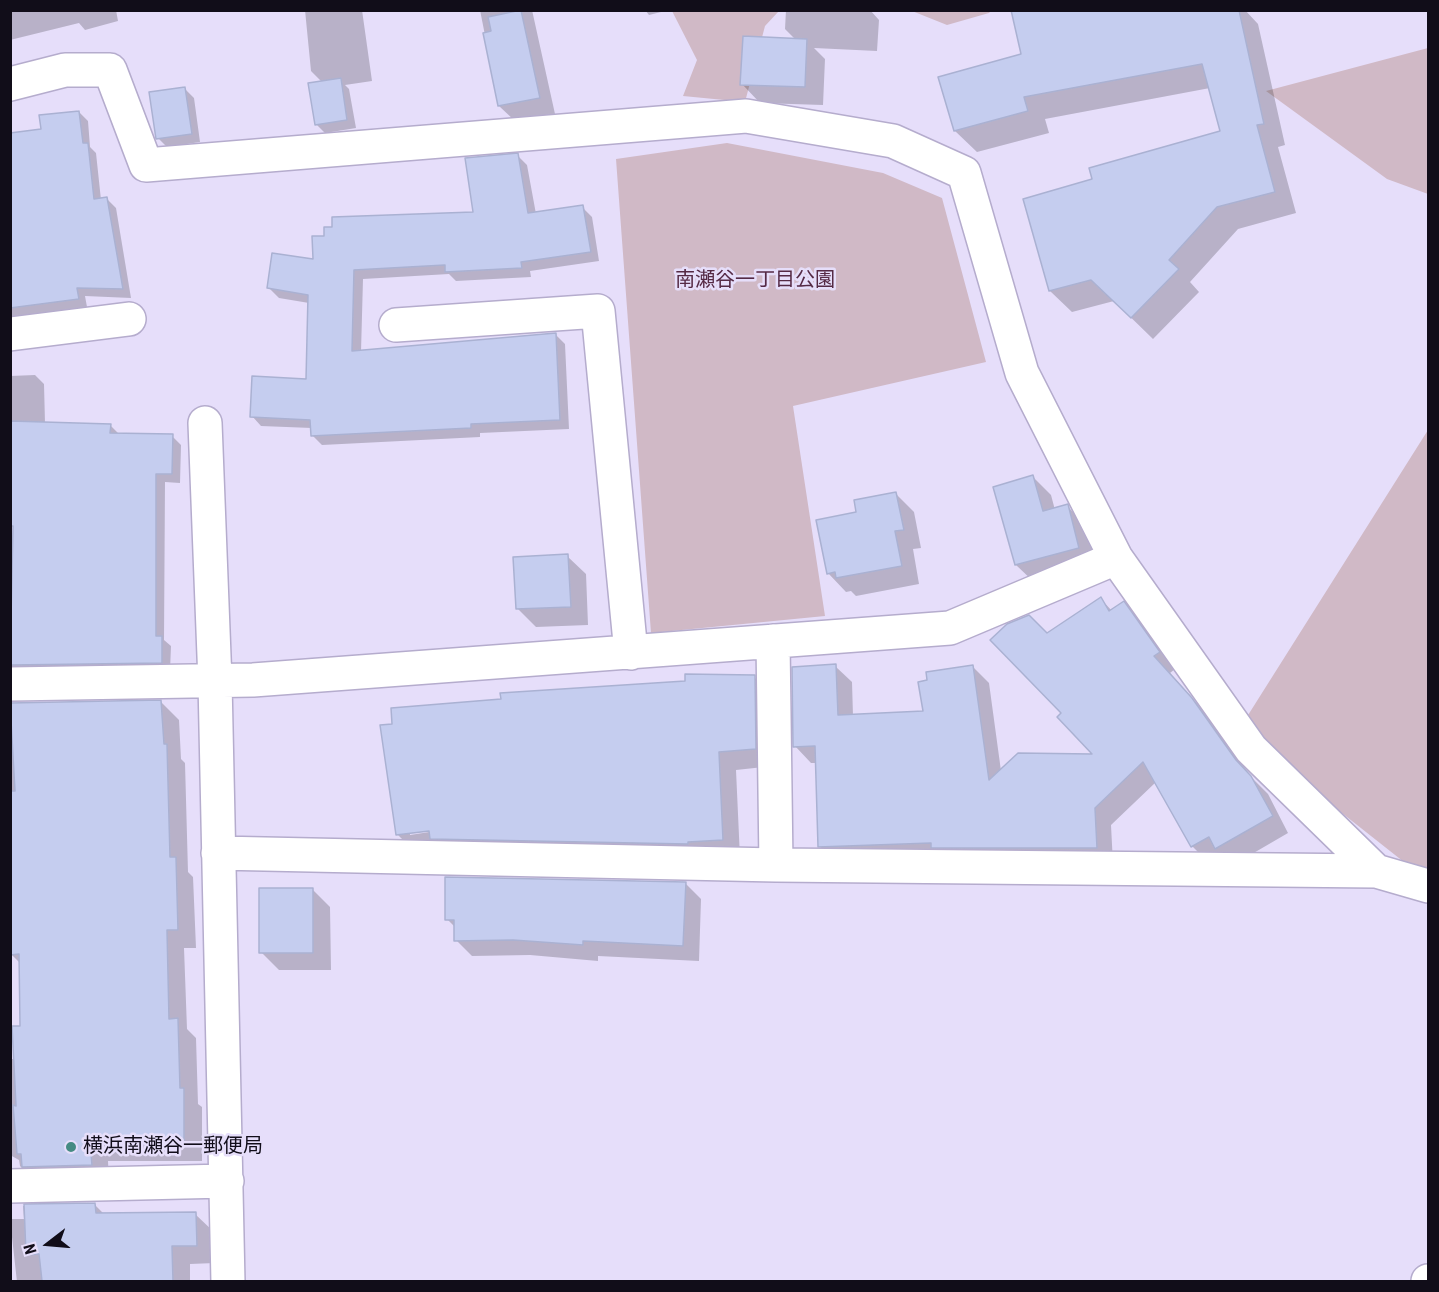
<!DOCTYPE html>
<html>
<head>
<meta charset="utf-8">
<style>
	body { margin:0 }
	#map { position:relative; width:1439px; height:1292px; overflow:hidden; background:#e6defa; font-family:"Roboto Condensed",sans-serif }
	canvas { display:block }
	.frame { position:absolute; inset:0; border:12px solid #110d19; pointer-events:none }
	.north { position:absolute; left:18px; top:1214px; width:60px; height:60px; -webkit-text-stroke:4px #e6defa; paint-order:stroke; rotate:254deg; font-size:16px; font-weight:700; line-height:24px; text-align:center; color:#110d19 }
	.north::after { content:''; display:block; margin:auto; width:21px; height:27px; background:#110d19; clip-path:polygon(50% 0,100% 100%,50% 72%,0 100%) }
</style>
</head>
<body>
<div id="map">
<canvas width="1439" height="1292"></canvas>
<div class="frame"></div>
<div class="north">N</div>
</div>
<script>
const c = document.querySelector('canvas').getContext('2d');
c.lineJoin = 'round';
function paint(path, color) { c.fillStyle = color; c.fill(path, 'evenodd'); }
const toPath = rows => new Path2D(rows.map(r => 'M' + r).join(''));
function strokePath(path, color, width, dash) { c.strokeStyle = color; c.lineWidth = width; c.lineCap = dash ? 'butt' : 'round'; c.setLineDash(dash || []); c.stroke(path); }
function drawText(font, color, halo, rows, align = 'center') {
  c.font = font + ' "Roboto Condensed","Noto Sans JP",sans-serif'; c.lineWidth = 5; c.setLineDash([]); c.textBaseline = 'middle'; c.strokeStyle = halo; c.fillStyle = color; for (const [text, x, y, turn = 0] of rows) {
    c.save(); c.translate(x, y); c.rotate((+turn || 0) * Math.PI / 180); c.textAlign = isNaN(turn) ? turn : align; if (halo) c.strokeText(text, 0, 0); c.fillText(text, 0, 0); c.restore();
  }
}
const green = toPath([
	[672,11,779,11,765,26,745,102,683,96,697,60],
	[912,11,991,10,991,11,989,13,947,25],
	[1428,48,1428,194,1387,179,1266,91],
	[727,143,883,173,942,198,986,362,793,406,825,616,651,633,616,159],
	[1428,430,1428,870,1409,866,1238,731]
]);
const shadow = toPath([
	[10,10,116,10,118,21,85,30,79,23,10,40],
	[305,10,362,10,372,81,345,85,349,89,356,128,325,133,316,124,322,82,311,71],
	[480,10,532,10,555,114,515,121,499,106],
	[645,10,669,10,649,15],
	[786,10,870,10,879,20,877,51,814,48,825,59,823,105,760,103,742,84,796,40,785,29],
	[1015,10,1245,10,1258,24,1285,145,1278,147,1296,213,1238,229,1190,282,1199,292,1153,339,1114,301,1072,312,1050,291,1094,180,1222,132,1210,88,1045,119,1049,133,977,152,955,131,1023,55],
	[185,89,194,98,200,142,167,147,158,138],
	[79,112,88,121,90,147,96,153,101,200,107,199,116,208,131,298,85,296,87,307,10,318,10,135,43,130],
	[517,155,527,165,536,214,582,207,592,217,599,261,530,271,531,277,456,281,449,274,363,279,361,352,555,334,565,344,569,429,480,433,480,437,322,445,312,435,312,428,261,426,252,416,308,380,309,303,279,298,269,288,314,260,475,213],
	[35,375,44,384,45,423,110,425,120,435,172,436,181,445,180,483,165,482,164,640,171,646,170,671,19,674,10,666,14,528,11,525,10,505,10,376],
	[1033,477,1051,495,1055,510,1067,506,1085,524,1097,566,1035,583,1016,565,995,488],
	[895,493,914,512,921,548,913,549,919,584,856,596,851,591,846,592,828,573,858,513],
	[567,556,586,574,588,625,536,627,517,608],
	[1101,599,1112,611,1123,603,1140,620,1175,669,1170,673,1208,716,1252,778,1268,794,1288,833,1233,865,1209,863,1192,846,1156,782,1111,825,1113,864,836,863,819,846,817,763,811,763,795,746,835,666,852,682,853,716,924,712,973,667,989,683,1001,771,1095,755,1063,713,1047,635],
	[754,677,772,695,773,766,736,770,740,858,415,852,397,834],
	[436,828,436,831,410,835,410,832],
	[161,702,179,720,181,759,185,763,188,872,193,877,196,948,184,948,187,1029,196,1038,198,1104,202,1107,202,1161,108,1161,109,1183,38,1185,20,1166,19,1160,10,1155,10,1059,15,1059,21,1027,20,963,11,954,10,709],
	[685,883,701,899,699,961,598,956,598,961,530,955,472,956,456,940,456,928,447,919],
	[312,889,330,907,331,970,279,970,261,952],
	[94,1204,105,1215,195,1214,214,1232,215,1263,190,1264,190,1282,17,1282,10,1219,24,1219,23,1206]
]);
const building = toPath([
	[521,10,540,98,498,106,483,33,491,31,488,17,521,10],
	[1011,10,1239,10,1264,124,1257,125,1275,192,1217,207,1169,260,1179,269,1131,318,1091,280,1049,291,1023,199,1092,179,1089,168,1220,131,1202,64,1024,97,1028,111,954,131,938,77,1021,54,1011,10],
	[743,36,807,39,805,87,740,85,743,36],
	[341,78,347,120,315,125,308,83,341,78],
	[185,87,192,134,156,139,149,92,185,87],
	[79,111,83,143,88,143,94,199,107,197,123,289,77,288,79,299,10,308,10,133,41,129,39,115,79,111],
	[518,153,528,213,583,205,591,252,521,262,522,268,445,272,445,265,354,270,352,351,556,333,560,420,471,424,471,428,311,436,310,420,250,417,252,376,306,379,308,295,267,288,272,253,313,259,312,236,324,236,324,227,332,227,332,217,473,212,465,158,518,153],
	[10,421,111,424,110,433,173,434,172,474,156,474,156,636,162,636,162,663,10,665,13,526,10,526,10,421],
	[1033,475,1043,511,1068,504,1079,548,1015,565,993,487,1033,475],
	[896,492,904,530,895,531,902,566,836,578,835,572,827,574,816,520,856,512,854,500,896,492],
	[568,554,571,607,516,609,513,557,568,554],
	[1101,597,1109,611,1124,601,1160,652,1154,656,1192,698,1236,760,1251,776,1273,816,1215,849,1209,837,1191,847,1143,762,1095,808,1097,848,931,848,931,843,818,847,815,746,793,747,792,667,836,664,838,715,923,711,918,682,927,680,926,672,973,665,989,780,1018,753,1092,754,1057,717,1061,713,990,640,1007,624,1029,615,1047,633,1101,597],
	[685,674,755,675,756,749,719,752,723,840,688,842,688,844,430,839,429,831,396,835,380,725,392,724,391,708,501,699,500,693,685,681,685,674],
	[161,700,164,744,167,744,170,857,176,857,178,930,167,930,169,1019,178,1018,180,1088,184,1088,184,1144,90,1143,92,1165,22,1167,21,1154,17,1154,13,1105,16,1106,12,1026,20,1026,19,954,10,955,10,791,15,791,10,703,161,700],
	[445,877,686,882,683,946,583,941,583,945,513,940,454,941,454,920,445,920,445,877],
	[259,888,313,888,313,953,259,953,259,888],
	[95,1203,96,1213,196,1212,197,1246,172,1246,173,1281,42,1281,39,1254,26,1255,24,1204,95,1203]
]);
const minor = toPath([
	[10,84,65,70,110,70,146,165,746,116,893,141,964,173,1022,373,1116,558,1251,749,1376,871],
	[396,325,598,311,631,653],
	[10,334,129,319],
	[205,423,215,682,228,1282],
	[773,641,776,865],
	[10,684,253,680,950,628,1116,558],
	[218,853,776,865,1376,871,1428,886],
	[10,1186,227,1181],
	[1428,1282,1428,1281]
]);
const markers = [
	[71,1147,6,"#468b83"]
];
const parkNames = [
	["南瀬谷一丁目公園",755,281]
];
const poiNames = [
	["横浜南瀬谷一郵便局",83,1147]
];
paint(green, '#d0b9c6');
paint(shadow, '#0003');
paint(building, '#c5cdef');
strokePath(building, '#aab1d2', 1.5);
strokePath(minor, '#b5accd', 36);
strokePath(minor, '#fff', 33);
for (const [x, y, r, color] of markers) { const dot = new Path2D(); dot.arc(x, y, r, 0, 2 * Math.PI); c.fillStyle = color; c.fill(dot); strokePath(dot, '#e6defa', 2); }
drawText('20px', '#552a45', '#e6defa', parkNames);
drawText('20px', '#110d19', '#e6defa', poiNames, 'left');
</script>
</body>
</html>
